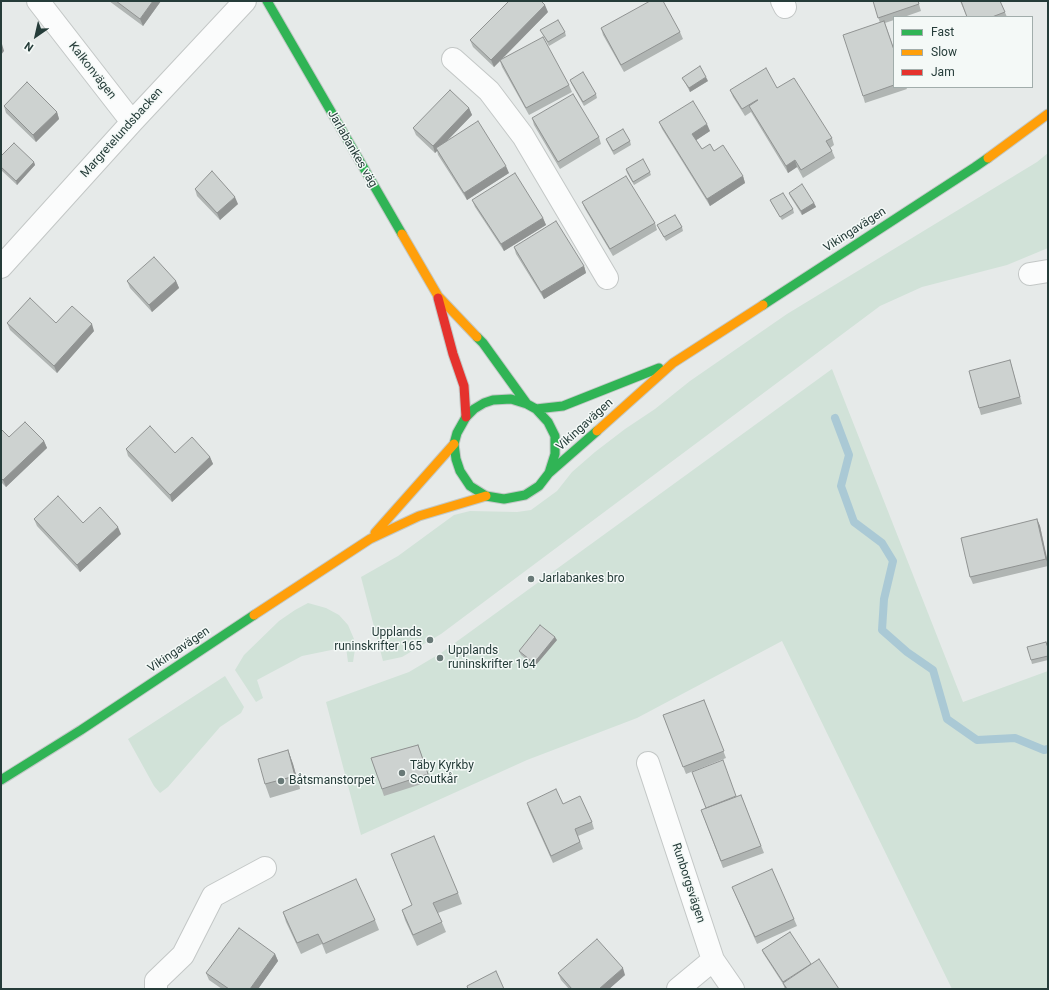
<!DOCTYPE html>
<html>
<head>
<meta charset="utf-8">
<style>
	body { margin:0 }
	#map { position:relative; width:1049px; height:990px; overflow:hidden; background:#e6eae9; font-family:Roboto,sans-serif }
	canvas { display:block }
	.frame { position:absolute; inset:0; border:2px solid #253c39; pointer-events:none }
	.legend { position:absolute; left:893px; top:16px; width:140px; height:72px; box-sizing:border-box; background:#f4f9f7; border:1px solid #a1adab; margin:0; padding:5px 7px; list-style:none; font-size:12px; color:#253c39 }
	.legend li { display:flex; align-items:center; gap:8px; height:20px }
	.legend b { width:20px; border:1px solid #a1adab }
	.north { position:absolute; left:16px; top:16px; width:40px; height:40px; -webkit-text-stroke:3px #f4f9f7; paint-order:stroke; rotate:214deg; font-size:11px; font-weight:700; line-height:16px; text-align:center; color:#253c39 }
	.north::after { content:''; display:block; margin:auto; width:14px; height:18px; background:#253c39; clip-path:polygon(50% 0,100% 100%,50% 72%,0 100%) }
</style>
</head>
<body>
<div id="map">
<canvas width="1049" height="990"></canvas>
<div class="frame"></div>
<ul class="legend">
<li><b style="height:5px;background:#30b455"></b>Fast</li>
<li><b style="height:5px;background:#ff9f0a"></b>Slow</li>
<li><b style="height:5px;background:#e5322d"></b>Jam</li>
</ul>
<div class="north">N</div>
</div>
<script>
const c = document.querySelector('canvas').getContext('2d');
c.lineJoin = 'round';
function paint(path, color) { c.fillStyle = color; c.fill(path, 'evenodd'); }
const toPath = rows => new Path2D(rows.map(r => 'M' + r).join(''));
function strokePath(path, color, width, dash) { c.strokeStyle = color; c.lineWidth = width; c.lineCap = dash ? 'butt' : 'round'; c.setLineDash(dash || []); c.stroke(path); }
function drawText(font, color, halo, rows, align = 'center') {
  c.font = font + ' Roboto,sans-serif'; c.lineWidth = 3; c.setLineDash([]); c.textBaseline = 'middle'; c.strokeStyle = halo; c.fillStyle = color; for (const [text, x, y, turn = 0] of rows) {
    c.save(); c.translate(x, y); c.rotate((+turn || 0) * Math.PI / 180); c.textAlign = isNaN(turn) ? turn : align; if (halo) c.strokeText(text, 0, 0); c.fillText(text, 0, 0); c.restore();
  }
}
const green = toPath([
	[1048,153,1048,248,1007,265,922,287,880,306,441,634,402,657,383,661,361,577,398,556,454,515,470,511,517,512,531,510,557,491,572,472,595,452,625,429,655,409,690,381,787,314,1037,162],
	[832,369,963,702,1048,671,1048,989,952,989,782,641,637,718,527,760,361,835,326,702,409,672,441,653],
	[308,603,326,608,339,615,348,625,354,639,355,649,353,662,348,662,346,647,302,656,257,680,263,698,256,702,235,670,244,655,279,621,295,610],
	[225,676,244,707,241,713,220,727,168,787,160,793,154,786,128,739]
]);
const stream = toPath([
	[835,418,849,455,841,486,854,522,882,543,893,561,884,599,882,630,907,652,933,670,947,719,977,740,1015,738,1044,750,1048,749]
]);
const street = toPath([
	[38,1,132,122],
	[782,1,785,7],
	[453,59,489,91,523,136,607,278],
	[1,267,132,122,245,1],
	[1030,274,1048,271],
	[648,763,713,960,733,989],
	[156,989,156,981,183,955,213,896,265,868],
	[678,989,713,960]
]);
const fast = toPath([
	[267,1,402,234],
	[763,305,975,167,988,158],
	[477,337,483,343,527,404],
	[536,409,563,406,659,368],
	[549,473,555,454,555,436,548,422,536,409,527,404,511,399,493,400,484,403,474,409,466,417,457,433,454,444,456,459,460,471,470,486,486,496,504,499,525,495,539,486,549,473,597,431],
	[1,780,81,730,254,615]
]);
const slow = toPath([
	[988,158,1048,114],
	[402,234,438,296,477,337],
	[597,431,673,363,763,305],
	[375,533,454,444],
	[254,615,370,539,419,516,486,496]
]);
const jam = toPath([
	[438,298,453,354,464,386,466,417]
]);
const wall = toPath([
	[109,1,161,1,143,26],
	[873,1,918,1,921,11,904,17,894,17,894,20,885,23,894,49,894,87,906,87,907,89,865,103,863,96,880,23],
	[960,1,1000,1,1007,17,967,17],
	[548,12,502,59,569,85,572,92,529,115,502,67,500,61,494,67,473,47,470,40],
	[601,28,680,32,683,39,624,72,603,35],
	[540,30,565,32,566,36,549,46,542,33],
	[682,78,708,81,690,92,684,81],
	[570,80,596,94,597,98,584,106,571,83],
	[777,88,832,138,834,145,830,148,832,151,835,158,803,178,797,167,788,173,751,112,745,116,733,97,730,90],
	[4,106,57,112,59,119,36,142,6,113],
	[469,108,472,115,447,141,509,173,467,200,438,155,437,151,435,153,416,135,413,128],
	[532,118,599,137,601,144,560,169,534,125],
	[659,122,710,131,696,140,702,149,714,151,743,176,745,183,710,206,662,129],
	[606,139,630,141,631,145,614,155,607,142],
	[1,156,34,162,35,165,17,185,1,170],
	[626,169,650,172,651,175,634,185,627,173],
	[195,189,238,204,220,220,197,196],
	[789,193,814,203,816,207,802,215,790,196],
	[472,200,543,218,546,225,504,251,475,207],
	[770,200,793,209,794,213,782,220,772,204],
	[582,202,655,223,657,230,613,256,585,209],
	[657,225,682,227,683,231,666,241,659,229],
	[514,247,584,266,586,273,544,299,516,254],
	[127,281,176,281,179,288,152,312,130,288],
	[7,323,56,323,94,331,57,373,10,330],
	[1010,360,1012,367,1022,404,981,415,979,408],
	[1,429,9,437,44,441,47,448,6,487,1,482],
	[126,449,210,457,213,464,172,502,128,456],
	[34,519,83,523,121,534,80,572,37,526],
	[1037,519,1040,526,1048,562,1048,566,973,584,970,577],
	[557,640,535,666,521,655,519,651],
	[1046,642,1048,647,1048,660,1032,664,1031,660],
	[704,700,726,758,686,774,663,715],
	[418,745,431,781,384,796,371,758],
	[288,750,293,764,300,789,270,798,265,784],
	[741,795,764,853,723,868,701,810],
	[527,803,563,804,592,822,594,829,578,836,583,849,553,863,529,810],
	[391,854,458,893,462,904,438,913,446,932,417,946,405,920,402,910,412,905],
	[732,887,794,919,797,926,757,944],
	[283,912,375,920,379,930,326,954,322,944,301,954,286,922],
	[790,932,787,989,785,989,783,984,763,953,762,950],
	[275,954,278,961,258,989,222,989,209,980,206,973],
	[558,973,625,975,609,989,569,989,561,980]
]);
const shadedWall = toPath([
	[153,1,161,1,143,26,140,19],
	[545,5,548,12,494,67,491,60],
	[2,44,4,51,1,55,1,45],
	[706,77,708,81,690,92,689,88],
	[469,108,472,115,437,151,436,148,437,151,435,153,433,146],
	[57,112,59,119,36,142,33,135],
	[707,124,710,131,695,141,692,134],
	[795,160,797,167,788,173,786,166],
	[34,162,35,165,17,185,16,181],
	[506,166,509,173,467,200,464,193],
	[743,176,745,183,710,206,707,199],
	[235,197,238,204,220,220,217,213],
	[814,203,816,207,802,215,801,211],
	[543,218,546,225,504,251,501,244],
	[584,266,586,273,544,299,541,292],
	[176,281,179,288,152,312,149,305],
	[92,324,94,331,57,373,54,366],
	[44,441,47,448,6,487,3,480],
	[210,457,213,464,172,502,170,495],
	[1037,519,1040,526,1048,564,1046,559],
	[118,527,121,534,80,572,77,565],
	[555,637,557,640,535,666,534,663],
	[288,750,293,764,300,789,295,776],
	[275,954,278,961,258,989,250,989],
	[623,968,625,975,609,989,599,989]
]);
const building = toPath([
	[116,1,153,1,140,19,116,1],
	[509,1,541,1,545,5,491,60,470,40,509,1],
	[650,1,663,1,680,32,621,65,601,28,650,1],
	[873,1,918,1,919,4,878,18,873,1],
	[961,1,1000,1,1005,12,992,17,967,17,961,1],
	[558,20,565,32,548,42,540,30,558,20],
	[884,21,894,50,894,85,863,96,843,35,884,21],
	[543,37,569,85,526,108,500,60,543,37],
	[700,66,706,77,689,88,682,78,700,66],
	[766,68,777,88,794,78,832,138,826,141,832,151,801,170,795,160,786,166,749,106,758,100,757,100,742,109,730,90,766,68],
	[583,72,596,94,583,102,570,80,583,72],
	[27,82,57,112,33,135,4,106,27,82],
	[450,90,469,108,433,146,413,128,450,90],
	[573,94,599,137,558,162,532,118,573,94],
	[693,101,707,124,692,134,702,149,710,144,714,151,723,145,743,176,707,199,659,122,693,101],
	[478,121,506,166,464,193,436,148,478,121],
	[623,129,630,141,613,151,606,139,623,129],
	[14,143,34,162,16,181,1,167,1,156,14,143],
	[643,159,650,172,633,182,626,169,643,159],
	[212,171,235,197,217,213,195,189,212,171],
	[515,173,543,218,501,244,472,200,515,173],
	[626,176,655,223,610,249,582,202,626,176],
	[802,184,814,203,801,211,789,193,802,184],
	[783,193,793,209,780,217,770,200,783,193],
	[675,215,682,227,664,237,657,225,675,215],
	[556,221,584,266,541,292,514,247,556,221],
	[154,257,176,281,149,305,127,281,154,257],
	[30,298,56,323,72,306,92,324,54,366,7,323,30,298],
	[1010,360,1020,397,979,408,969,371,1010,360],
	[25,422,44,441,3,480,1,478,1,429,9,437,25,422],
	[150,426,175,453,192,437,210,457,170,495,126,449,150,426],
	[58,496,83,523,100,507,118,527,77,565,34,519,58,496],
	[1037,519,1046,559,970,577,961,538,1037,519],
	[540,625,555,637,534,663,519,651,540,625],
	[1046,642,1048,648,1048,656,1031,660,1027,647,1046,642],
	[704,700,724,751,683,767,663,715,704,700],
	[418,745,428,774,382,789,371,758,418,745],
	[288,750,295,776,265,784,258,759,288,750],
	[723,760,736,796,706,808,692,772,723,760],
	[556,789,563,804,580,796,592,822,575,829,580,842,551,856,527,803,556,789],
	[741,795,761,846,721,861,701,810,741,795],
	[434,836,458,893,433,903,442,922,413,935,402,910,412,905,391,854,434,836],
	[772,869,794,919,755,937,732,887,772,869],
	[356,879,375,920,323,944,318,934,297,943,283,912,356,879],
	[239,928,275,954,250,989,229,989,206,973,239,928],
	[790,932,811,964,783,982,762,950,790,932],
	[597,939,623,968,599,989,572,989,558,973,597,939],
	[819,959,839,989,787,989,783,983,819,959],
	[496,971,504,989,468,989,467,986,496,971]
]);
const markers = [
	[531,579,4,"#697977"],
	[430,640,4,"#697977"],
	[440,658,4,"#697977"],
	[402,773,4,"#697977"],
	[281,781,4,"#697977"]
];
const streetNames = [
	["Kalkonvägen",92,71,52],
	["Margretelundsbacken",122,133,-48],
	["Jarlabankes väg",352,149,60],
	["Vikingavägen",855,230,-33],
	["Vikingavägen",585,425,-42],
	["Vikingavägen",179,650,-34],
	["Runborgsvägen",688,883,72]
];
const poiNames = [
	["Jarlabankes bro",539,579],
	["Upplands",422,633,"right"],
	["runinskrifter 165",422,647,"right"],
	["Upplands",448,651],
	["runinskrifter 164",448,665],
	["Täby Kyrkby",410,766],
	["Scoutkår",410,780],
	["Båtsmanstorpet",289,781]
];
paint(green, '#d1e2d8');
strokePath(stream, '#aac9d5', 8);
strokePath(street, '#c3c7c6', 24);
strokePath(fast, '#c2c8c6', 11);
strokePath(slow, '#c2c8c6', 11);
strokePath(jam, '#c2c8c6', 11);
strokePath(street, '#fbfcfc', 22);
strokePath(fast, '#30b455', 9);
strokePath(slow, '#ff9f0a', 9);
strokePath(jam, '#e5322d', 9);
paint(wall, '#b0b5b3');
paint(shadedWall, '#909392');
paint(building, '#cdd2d0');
strokePath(building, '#909392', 1);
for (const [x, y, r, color] of markers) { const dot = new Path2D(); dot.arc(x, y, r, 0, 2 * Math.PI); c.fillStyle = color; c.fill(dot); strokePath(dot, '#f4f9f7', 1.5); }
drawText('12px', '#253c39', '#f4f9f7', streetNames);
drawText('12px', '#253c39', '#f4f9f7', poiNames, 'left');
</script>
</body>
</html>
